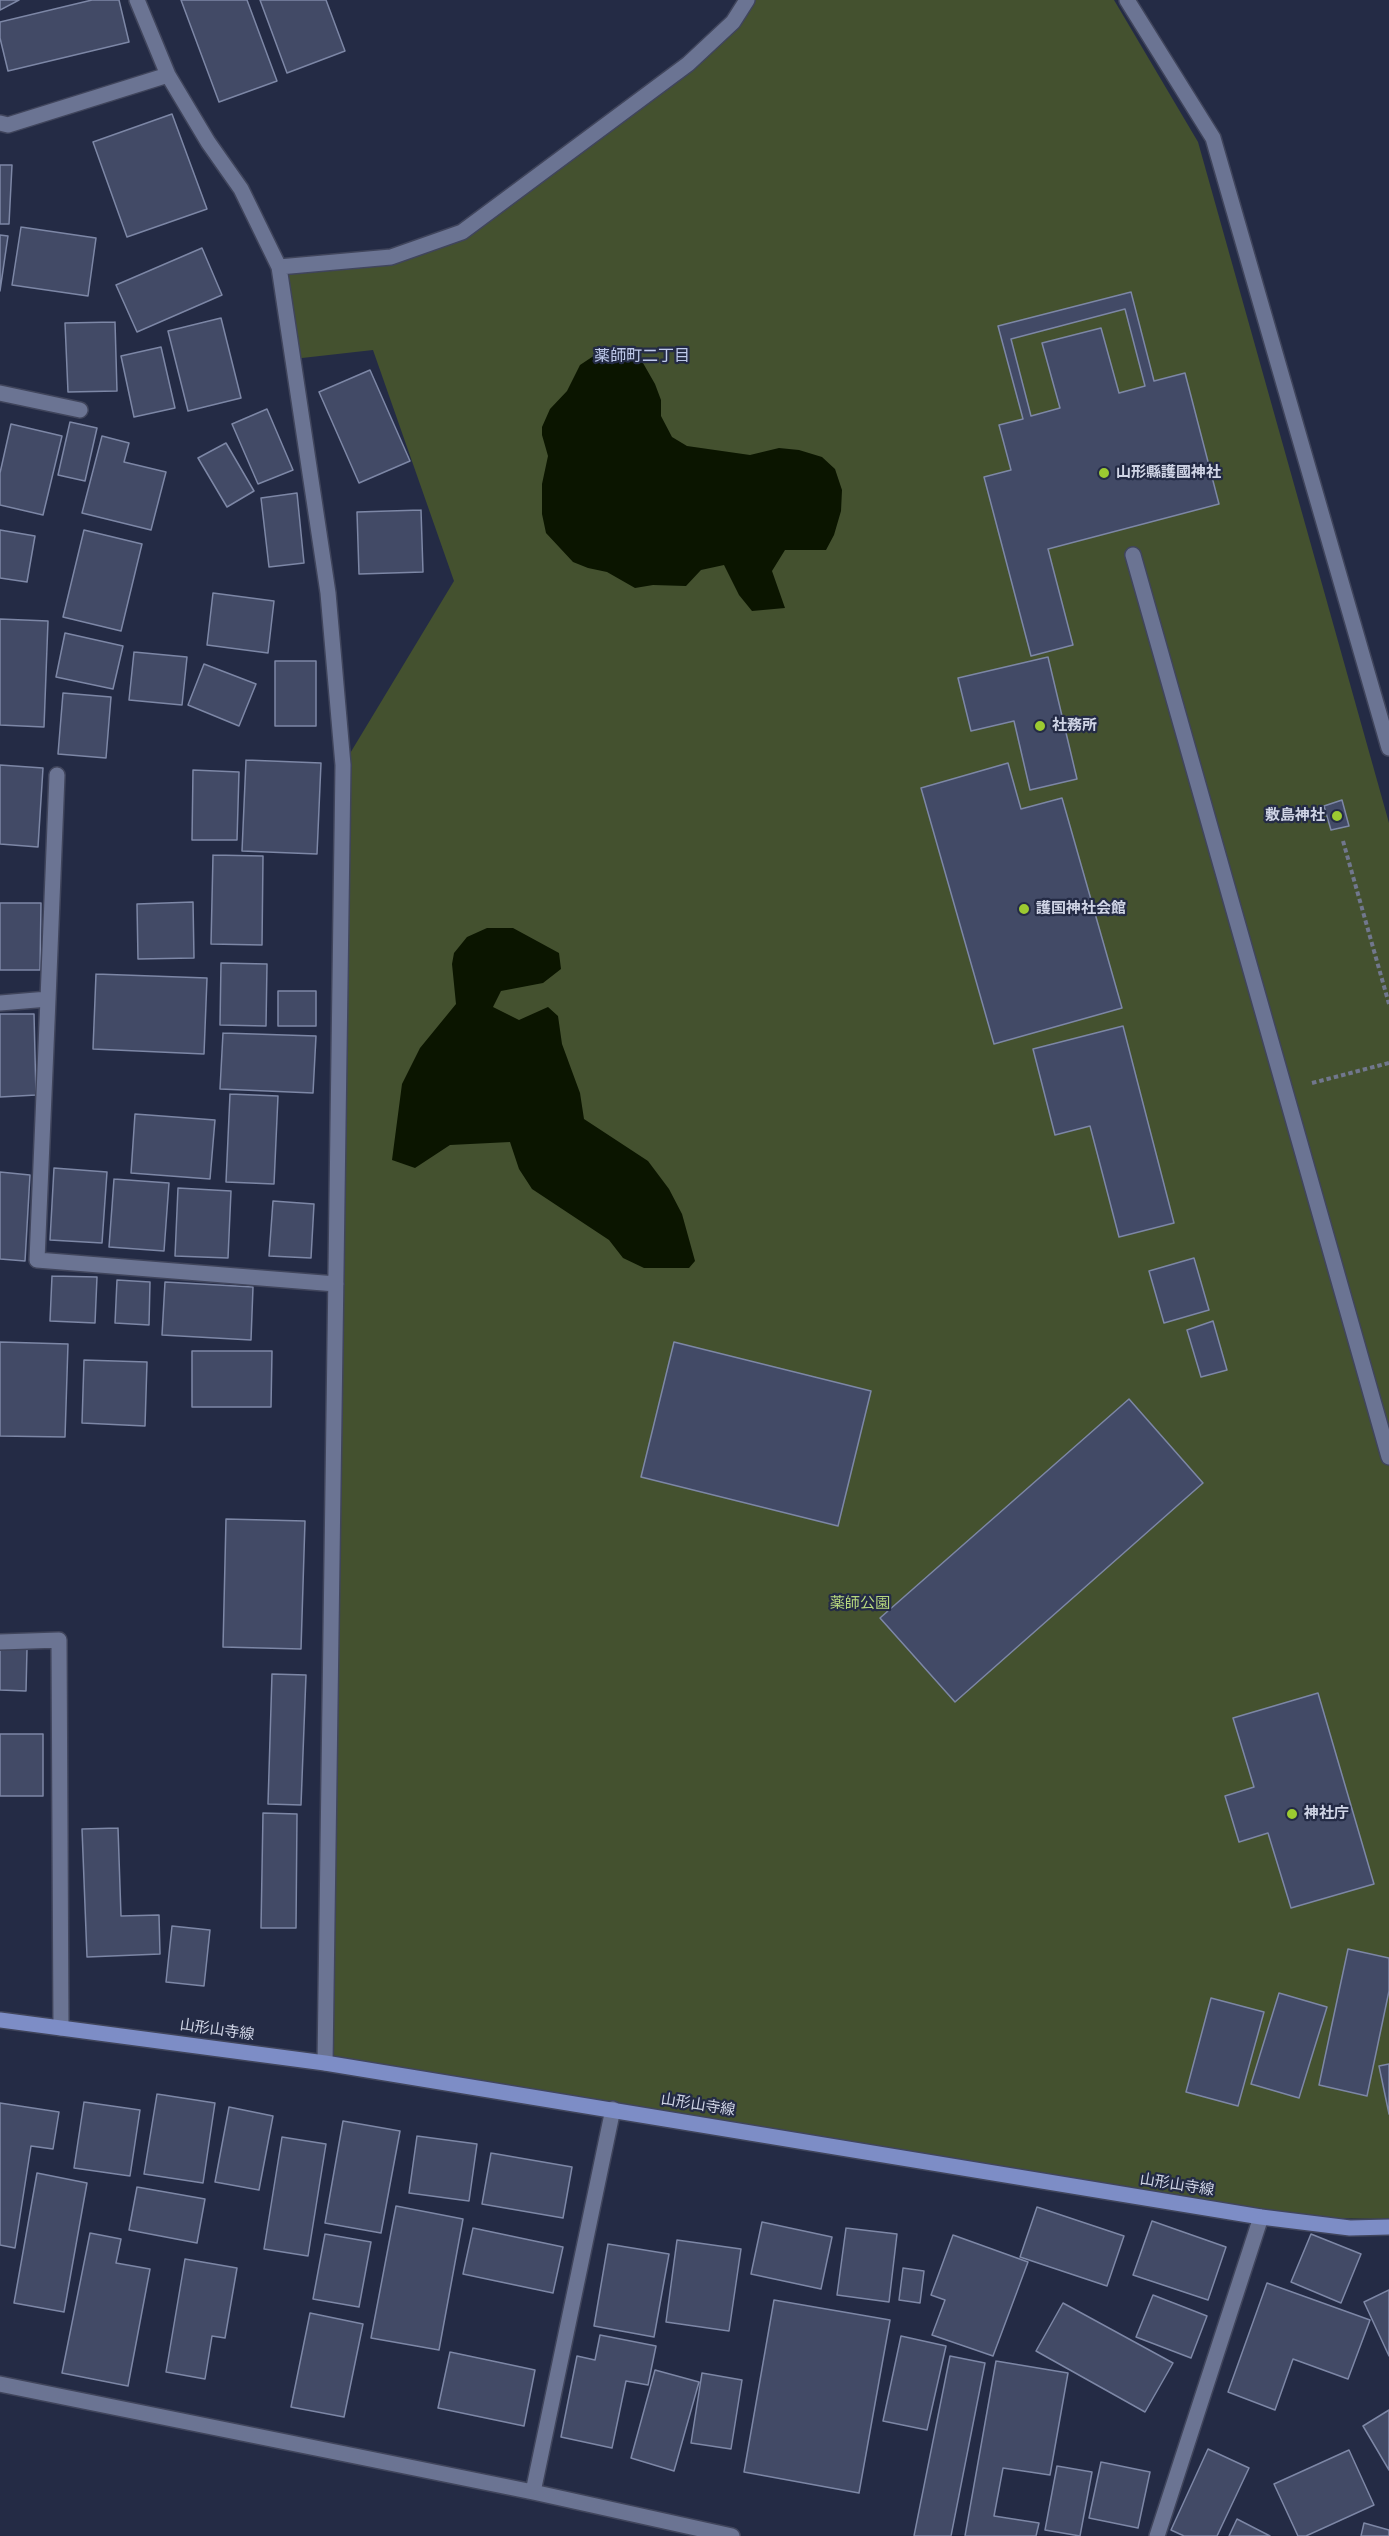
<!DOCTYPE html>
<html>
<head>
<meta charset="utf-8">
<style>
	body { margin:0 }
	canvas { display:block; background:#242b45 }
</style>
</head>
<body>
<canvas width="1389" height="2536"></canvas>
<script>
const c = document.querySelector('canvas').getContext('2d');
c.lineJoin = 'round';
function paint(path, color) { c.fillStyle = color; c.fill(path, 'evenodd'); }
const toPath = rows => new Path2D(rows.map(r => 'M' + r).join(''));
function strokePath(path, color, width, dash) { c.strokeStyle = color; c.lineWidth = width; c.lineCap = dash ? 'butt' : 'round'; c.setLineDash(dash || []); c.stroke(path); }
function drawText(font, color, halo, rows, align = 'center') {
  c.font = font + ' Figtree,"Noto Sans JP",sans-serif'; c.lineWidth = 4.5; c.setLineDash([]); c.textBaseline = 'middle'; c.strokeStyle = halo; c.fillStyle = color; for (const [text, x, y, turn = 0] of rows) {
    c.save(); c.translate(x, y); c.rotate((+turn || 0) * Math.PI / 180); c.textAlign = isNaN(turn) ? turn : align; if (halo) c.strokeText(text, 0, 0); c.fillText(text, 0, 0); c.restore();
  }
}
const green = toPath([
	[747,0,1114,0,1198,142,1389,823,1389,2219,1261,2217,325,2063,343,765,454,581,373,350,293,359,279,267,391,257,462,232,733,22]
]);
const water = toPath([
	[611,353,626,354,643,363,655,384,661,400,661,416,672,437,687,446,750,455,779,448,799,450,822,457,835,469,842,490,841,511,834,535,826,550,785,550,772,571,785,608,752,611,739,595,724,565,701,570,686,586,653,585,635,588,607,572,588,568,573,562,546,533,542,514,542,484,548,456,542,435,542,427,550,409,567,391,580,365,595,355],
	[487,928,513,928,559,953,561,969,543,983,501,991,493,1007,519,1020,548,1007,558,1016,562,1044,580,1093,584,1119,648,1161,669,1189,682,1214,695,1261,689,1268,644,1268,623,1258,609,1240,532,1189,519,1169,510,1142,450,1145,415,1168,392,1160,402,1084,420,1048,456,1004,452,964,454,953,467,937]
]);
const building = toPath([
	[0,0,19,0,0,10,0,0],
	[92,0,119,0,129,42,8,71,0,38,0,22,92,0],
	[181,0,247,0,277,81,219,102,181,0],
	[260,0,326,0,345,51,287,73,260,0],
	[172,114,207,209,127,237,93,142,172,114],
	[0,165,12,165,9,224,0,224,0,165],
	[21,227,96,238,88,296,12,285,21,227],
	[0,235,8,236,0,291,0,235],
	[202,248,222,295,137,332,116,285,202,248],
	[1131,292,1154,381,1185,373,1219,504,1048,549,1073,645,1031,656,984,477,1011,470,999,425,1023,419,998,326,1131,292],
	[1125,309,1145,386,1119,393,1101,328,1042,343,1060,408,1031,416,1011,339,1125,309],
	[221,318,241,398,188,411,168,331,221,318],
	[115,322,117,391,68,392,65,323,115,322],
	[161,347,175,408,134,417,121,356,161,347],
	[370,370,410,461,359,483,319,392,370,370],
	[267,409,293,470,258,484,232,424,267,409],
	[70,422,97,428,85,481,58,475,70,422],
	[11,424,62,436,43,515,0,505,0,473,11,424],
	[102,436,129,443,124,462,166,472,151,530,82,513,102,436],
	[226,443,254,491,227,507,198,458,226,443],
	[297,493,304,563,269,567,261,498,297,493],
	[421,510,423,572,359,574,357,512,421,510],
	[0,530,35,536,27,582,0,578,0,530],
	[84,530,142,544,121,631,63,617,84,530],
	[213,593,274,601,268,653,207,645,213,593],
	[0,619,48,621,44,727,0,725,0,619],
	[65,633,123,646,113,689,56,677,65,633],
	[134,652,187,657,182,705,129,700,134,652],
	[1048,657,1077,779,1030,790,1014,721,971,731,958,678,1048,657],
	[275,661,316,661,316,726,275,726,275,661],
	[204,664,256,684,239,726,188,705,204,664],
	[63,693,111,697,106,758,58,754,63,693],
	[246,760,321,763,317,854,242,851,246,760],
	[1008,763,1021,809,1062,798,1122,1008,994,1044,921,788,1008,763],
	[0,765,43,768,38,847,0,844,0,765],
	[193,770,239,772,237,840,192,840,193,770],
	[1342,800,1349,826,1331,830,1324,806,1342,800],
	[213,855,263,856,262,945,211,944,213,855],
	[193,902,194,958,138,959,137,904,193,902],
	[0,903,41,903,40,970,0,970,0,903],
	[221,963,267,964,266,1026,220,1025,221,963],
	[96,974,207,978,204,1054,93,1049,96,974],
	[278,991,316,991,316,1026,278,1026,278,991],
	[0,1014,34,1014,36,1095,0,1097,0,1014],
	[1123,1026,1174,1223,1119,1237,1090,1126,1055,1135,1033,1049,1123,1026],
	[223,1033,316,1036,313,1093,220,1089,223,1033],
	[230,1094,278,1096,274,1184,226,1182,230,1094],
	[135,1114,215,1120,210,1179,131,1173,135,1114],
	[54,1168,107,1172,102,1243,50,1240,54,1168],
	[0,1172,30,1175,25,1261,0,1259,0,1172],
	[114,1179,169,1183,164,1251,109,1247,114,1179],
	[178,1188,231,1191,228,1258,175,1256,178,1188],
	[273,1201,314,1204,311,1258,269,1256,273,1201],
	[1194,1258,1209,1310,1164,1323,1149,1271,1194,1258],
	[52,1276,97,1277,95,1323,50,1321,52,1276],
	[117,1280,150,1282,149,1325,115,1323,117,1280],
	[165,1282,253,1287,251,1340,162,1335,165,1282],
	[1213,1321,1227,1370,1201,1377,1187,1330,1213,1321],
	[0,1342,68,1344,65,1437,0,1436,0,1342],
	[674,1342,871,1391,838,1526,641,1477,674,1342],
	[192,1351,272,1351,271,1407,192,1407,192,1351],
	[84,1360,147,1362,145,1426,82,1423,84,1360],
	[1129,1399,1203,1483,955,1702,880,1618,1129,1399],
	[226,1519,305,1521,301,1649,223,1647,226,1519],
	[0,1649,27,1649,26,1691,0,1690,0,1649],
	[272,1674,306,1675,301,1805,268,1804,272,1674],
	[1318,1693,1374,1884,1291,1908,1268,1833,1239,1842,1225,1796,1254,1787,1233,1718,1318,1693],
	[0,1734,43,1734,43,1796,0,1796,0,1734],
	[263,1813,297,1814,296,1928,261,1928,263,1813],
	[118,1828,121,1916,159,1915,160,1954,87,1957,82,1829,118,1828],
	[172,1926,210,1930,204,1986,166,1982,172,1926],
	[1348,1949,1389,1958,1389,1991,1367,2096,1319,2085,1348,1949],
	[1279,1993,1327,2007,1299,2098,1251,2084,1279,1993],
	[1211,1998,1264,2012,1238,2106,1186,2092,1211,1998],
	[1389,2064,1389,2114,1379,2066,1389,2064],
	[157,2094,215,2103,203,2183,144,2174,157,2094],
	[84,2102,140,2110,130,2176,74,2168,84,2102],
	[0,2103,59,2112,53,2149,31,2146,15,2248,0,2245,0,2103],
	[229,2107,273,2116,259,2190,215,2182,229,2107],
	[343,2121,400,2131,381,2233,325,2223,343,2121],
	[417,2136,477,2144,469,2201,409,2193,417,2136],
	[282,2137,326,2144,308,2256,264,2249,282,2137],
	[491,2153,572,2167,563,2218,482,2204,491,2153],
	[37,2173,87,2183,64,2312,14,2303,37,2173],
	[137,2187,205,2199,197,2243,129,2230,137,2187],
	[396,2206,463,2219,439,2350,371,2338,396,2206],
	[1037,2207,1124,2236,1107,2286,1020,2257,1037,2207],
	[1152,2221,1226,2247,1208,2300,1133,2275,1152,2221],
	[762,2222,832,2237,821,2289,751,2274,762,2222],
	[473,2228,563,2247,553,2293,463,2274,473,2228],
	[846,2228,897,2234,889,2302,837,2295,846,2228],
	[90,2233,121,2239,116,2263,150,2269,128,2386,62,2373,90,2233],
	[325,2234,371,2242,359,2307,313,2299,325,2234],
	[1311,2234,1361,2254,1341,2303,1291,2282,1311,2234],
	[953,2235,1028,2262,993,2356,932,2335,945,2300,931,2295,953,2235],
	[677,2240,741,2249,729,2331,666,2322,677,2240],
	[608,2244,669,2254,654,2337,594,2326,608,2244],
	[185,2259,237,2268,225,2338,212,2336,205,2379,166,2372,185,2259],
	[903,2268,924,2271,920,2303,899,2300,903,2268],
	[1267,2283,1370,2320,1348,2379,1293,2359,1275,2410,1228,2392,1267,2283],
	[1389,2290,1389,2356,1364,2302,1389,2290],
	[1153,2295,1207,2316,1191,2358,1136,2337,1153,2295],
	[774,2300,890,2320,859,2493,744,2472,774,2300],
	[1063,2303,1173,2363,1145,2412,1036,2351,1063,2303],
	[310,2313,363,2324,344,2417,291,2407,310,2313],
	[600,2335,656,2346,648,2385,626,2381,612,2448,561,2437,577,2356,595,2360,600,2335],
	[901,2336,946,2346,927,2430,883,2421,901,2336],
	[450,2352,535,2370,524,2426,438,2408,450,2352],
	[950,2356,985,2363,951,2536,914,2536,950,2356],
	[996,2361,1068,2373,1050,2475,1003,2468,994,2516,1039,2523,1036,2536,965,2536,996,2361],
	[655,2370,699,2382,674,2471,631,2458,655,2370],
	[702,2373,742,2380,731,2449,691,2443,702,2373],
	[1389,2410,1389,2470,1363,2426,1389,2410],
	[1208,2449,1249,2468,1217,2536,1184,2536,1171,2530,1208,2449],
	[1349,2450,1374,2505,1306,2536,1298,2536,1274,2484,1349,2450],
	[1101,2462,1150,2472,1138,2528,1089,2518,1101,2462],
	[1057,2466,1092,2472,1080,2536,1045,2530,1057,2466],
	[1237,2519,1270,2536,1229,2536,1237,2519],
	[1364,2523,1389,2530,1389,2536,1361,2536,1364,2523]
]);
const path = toPath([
	[1343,841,1389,1004],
	[1312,1083,1389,1063]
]);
const minor = toPath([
	[137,0,168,75,208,142,241,189,279,267,328,593,343,765,325,2063],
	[1127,0,1213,138,1389,748],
	[0,123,8,125,168,75],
	[279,267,391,257,462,232,688,64,733,22,747,0],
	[0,393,80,410],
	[1133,555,1389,1457],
	[48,999,57,775],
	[0,1003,48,999,37,1260,336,1284],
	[0,1642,59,1640,61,2028],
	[0,2384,533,2492,732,2536],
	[533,2492,613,2109],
	[1157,2536,1261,2217]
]);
const major = toPath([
	[0,2020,325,2063,1261,2217,1350,2228,1389,2227]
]);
const markers = [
	[1104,473,6,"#9cca31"],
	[1040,726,6,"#9cca31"],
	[1337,816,6,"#9cca31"],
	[1024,909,6,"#9cca31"],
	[1292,1814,6,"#9cca31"]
];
const poiNames = [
	["山形縣護國神社",1116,473],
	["社務所",1052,726],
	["敷島神社",1325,816,"right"],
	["護国神社会館",1036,909],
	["神社庁",1304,1814]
];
const parkNames = [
	["薬師公園",860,1604]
];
const streetNames = [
	["山形山寺線",217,2030,8],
	["山形山寺線",698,2105,9],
	["山形山寺線",1177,2185,9]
];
const neighbourhoodNames = [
	["薬師町二丁目",642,356]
];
paint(green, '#44512f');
paint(water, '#0b1500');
paint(building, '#424a66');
strokePath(building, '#7d87a6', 1.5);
strokePath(minor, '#40455c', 18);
strokePath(major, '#40455c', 18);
strokePath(path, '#71778d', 4, [4.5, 3]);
strokePath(minor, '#6b7493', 15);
strokePath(major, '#7d8dc6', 15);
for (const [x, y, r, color] of markers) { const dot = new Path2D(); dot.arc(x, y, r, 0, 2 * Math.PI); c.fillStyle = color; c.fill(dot); strokePath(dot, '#242b45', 2); }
drawText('bold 15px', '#d0d5e6', '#242b45', poiNames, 'left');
drawText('15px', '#b7d87e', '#242b45', parkNames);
drawText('15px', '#d0d5e6', '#242b45', streetNames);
drawText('16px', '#bec9eb', '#242b45', neighbourhoodNames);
</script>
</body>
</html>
